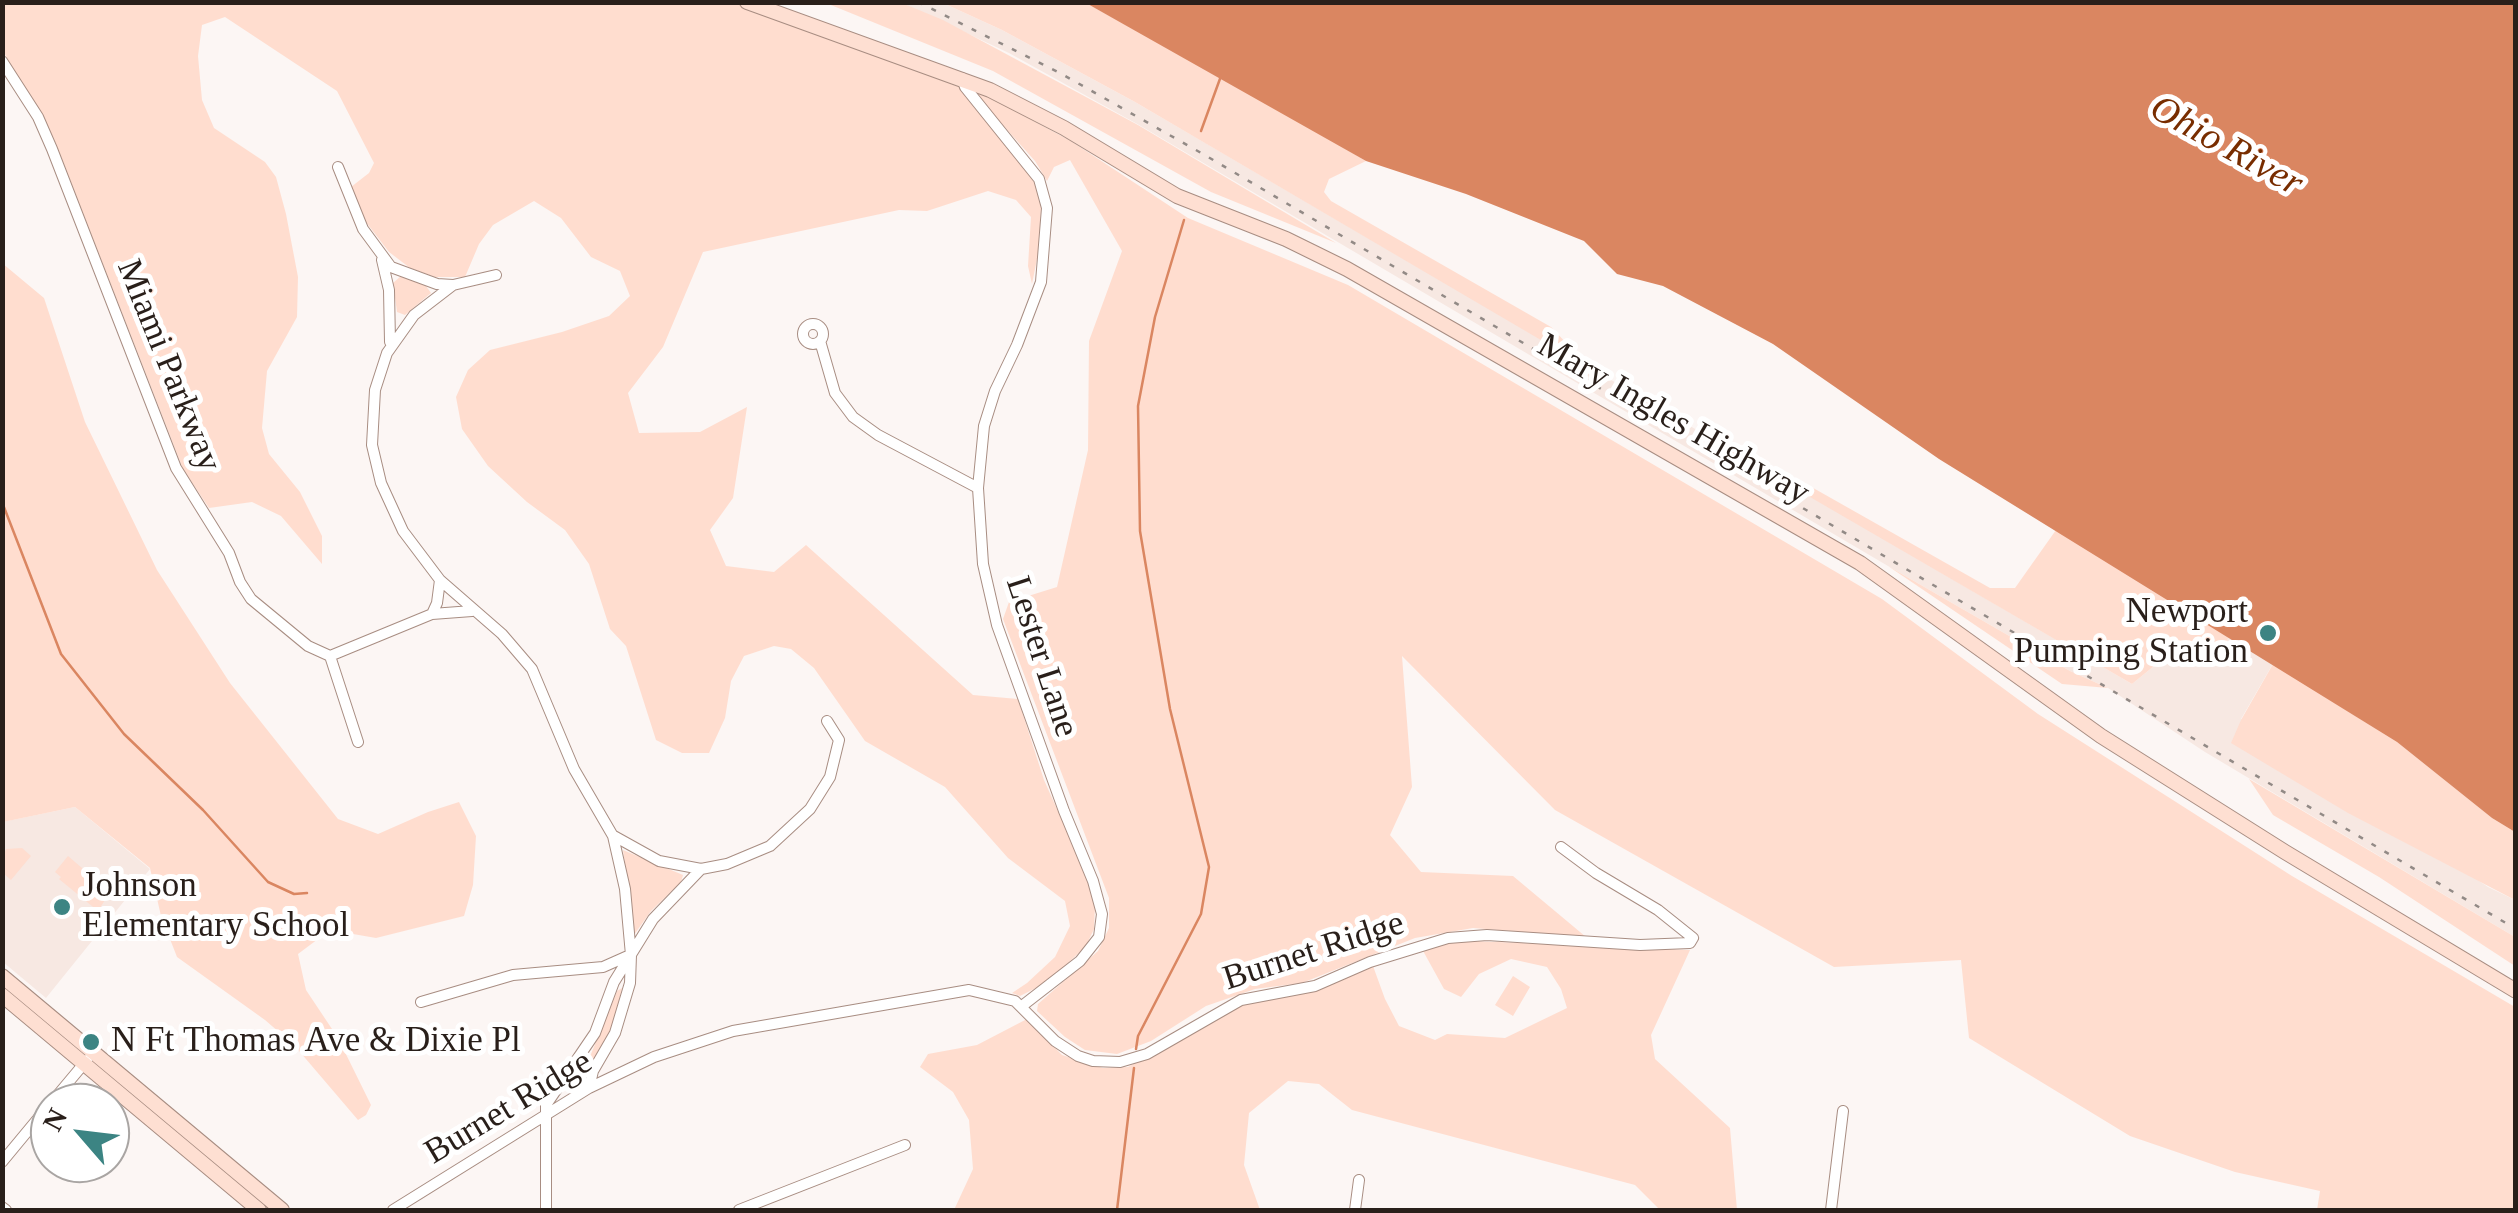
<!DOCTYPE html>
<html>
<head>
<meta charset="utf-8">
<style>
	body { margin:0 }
	#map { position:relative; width:2518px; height:1213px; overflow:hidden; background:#fcf6f4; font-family:"Times New Roman",serif }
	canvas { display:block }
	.frame { position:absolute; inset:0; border:5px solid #291f1a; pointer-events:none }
	.north { position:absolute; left:30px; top:1083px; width:100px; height:100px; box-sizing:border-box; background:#fff; border:2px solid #a9a5a3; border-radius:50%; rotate:298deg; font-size:28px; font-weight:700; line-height:40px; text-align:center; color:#291f1a }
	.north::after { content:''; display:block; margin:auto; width:35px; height:45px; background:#3c8483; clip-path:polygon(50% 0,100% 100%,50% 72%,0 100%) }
</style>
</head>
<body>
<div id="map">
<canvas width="2518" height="1213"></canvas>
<div class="frame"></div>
<div class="north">N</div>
</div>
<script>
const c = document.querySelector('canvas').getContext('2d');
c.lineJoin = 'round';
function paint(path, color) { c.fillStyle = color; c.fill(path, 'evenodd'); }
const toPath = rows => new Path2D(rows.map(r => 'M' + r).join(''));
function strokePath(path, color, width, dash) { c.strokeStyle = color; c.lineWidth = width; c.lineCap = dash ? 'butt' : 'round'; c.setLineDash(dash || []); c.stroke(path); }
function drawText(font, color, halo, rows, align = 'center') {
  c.font = font + ' "Times New Roman",serif'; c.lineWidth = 10; c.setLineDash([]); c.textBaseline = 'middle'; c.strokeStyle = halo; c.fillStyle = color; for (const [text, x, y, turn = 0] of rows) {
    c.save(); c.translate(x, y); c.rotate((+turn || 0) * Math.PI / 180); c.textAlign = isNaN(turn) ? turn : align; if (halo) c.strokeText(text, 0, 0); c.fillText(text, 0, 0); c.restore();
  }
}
const built = toPath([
	[902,3,943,3,1002,30,1135,102,2132,684,2159,662,2214,660,2261,587,2304,610,2241,719,2488,887,2515,900,2515,937,2205,752,2108,688,2070,671,1888,566,1139,125,1009,53],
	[75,807,150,869,46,998,3,962,2,822]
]);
const green = toPath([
	[736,2,954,81,1031,176,1037,189,1041,207,1039,249,1032,284,1028,266,1031,217,1016,200,988,191,927,211,899,210,703,252,663,347,628,393,639,433,700,432,747,407,733,498,710,530,726,566,774,572,806,545,973,695,1018,699,1044,780,1090,883,1095,907,1094,929,1086,946,1048,982,1020,996,1012,993,1027,983,1055,957,1070,926,1065,901,1008,858,945,787,865,741,814,668,791,649,774,646,744,656,731,681,725,718,709,753,682,753,656,740,626,646,610,629,589,564,565,530,527,502,488,466,462,429,456,397,468,370,490,350,562,332,609,316,630,296,620,271,591,257,561,218,534,201,493,225,479,244,465,277,435,277,410,268,389,252,359,213,351,187,369,173,374,163,337,91,225,17,202,25,198,56,202,100,214,128,265,162,276,177,286,214,298,277,297,317,267,371,262,428,269,454,300,492,322,536,322,564,281,516,252,502,209,508,183,469,54,139,3,51,3,3],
	[826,3,902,3,943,20,1138,125,1336,243,1211,192,993,71],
	[943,3,1086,3,1240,87,1366,161,1329,179,1324,192,1331,201,1551,327,1592,370,1135,102,1002,30],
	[967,85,1071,141,1188,218,1348,285,1882,599,2038,714,2292,876,2515,1007,2515,1210,2317,1210,2320,1191,2235,1172,2130,1136,1969,1038,1961,960,1834,967,1555,810,1402,656,1412,787,1390,835,1421,872,1513,876,1586,937,1473,928,1415,938,1302,983,1255,989,1206,1006,1151,1041,1117,1054,1085,1050,1065,1037,1037,1011,1038,1004,1098,951,1109,928,1109,898,1003,619,1009,602,1057,587,1088,450,1089,341,1122,251,1070,160,1054,167,1047,181,1035,161],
	[2,263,44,298,85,422,157,570,230,683,338,819,378,834,428,812,459,802,476,836,473,885,464,916,376,938,330,930,298,954,306,990,338,1038,371,1105,366,1115,358,1120,294,1045,265,1020,177,957,161,916,150,868,75,807,3,822],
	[401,276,426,286,431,293,405,315,397,312,393,283],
	[1717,443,1733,445,1792,476,1990,588,2015,588,2056,530,2229,637,2214,660,2159,662,2132,684],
	[1888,566,2070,671,2108,688,2062,684],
	[2273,664,2397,742,2492,818,2515,832,2515,900,2348,813,2231,743,2241,720],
	[2249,779,2515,937,2515,966,2379,877,2273,815],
	[22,848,31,856,11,880,3,873,3,858,6,849],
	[623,850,683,875,681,882,651,911,634,935],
	[68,856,110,892,98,911,59,879,61,877,55,872],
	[1474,941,1690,950,1651,1035,1655,1059,1730,1128,1737,1210,1660,1210,1635,1185,1352,1110,1319,1084,1288,1081,1249,1113,1244,1165,1260,1210,954,1210,973,1169,969,1120,953,1092,920,1067,928,1054,977,1045,1027,1019,1062,1055,1103,1068,1128,1067,1236,1006,1373,966,1385,999,1399,1026,1435,1040,1447,1034,1505,1038,1567,1008,1561,989,1547,967,1511,959,1479,974,1461,997,1444,989,1422,949,1441,943],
	[1513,976,1530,987,1513,1016,1495,1005],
	[622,988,613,1027,589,1068,570,1090,568,1085,591,1054,617,991]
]);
const water = toPath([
	[1086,3,2515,3,2515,832,2492,818,2397,742,1939,459,1773,344,1663,286,1617,274,1584,241,1466,194,1366,161]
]);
const stream = toPath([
	[1201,131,1221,76],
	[2,502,61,654,124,734,203,810,268,882,294,894,307,893],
	[1136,1049,1138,1036,1201,914,1209,867,1170,709,1140,531,1138,406,1155,317,1184,220],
	[1117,1210,1134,1068]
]);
const street = toPath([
	[2,61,38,117,52,149,176,468,229,553,240,582,251,599,308,646,330,656,432,614,472,611],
	[962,78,965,87,1039,179,1047,208,1041,282,1017,345,995,391,984,426,978,488,983,564,997,625,1064,811,1093,881,1102,914,1099,937,1080,961,1022,1006],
	[338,167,363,229,391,267,437,284,453,285,496,275],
	[382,260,389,290,390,342],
	[453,285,414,315,387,353,375,390,372,445,381,483,403,531,440,580,502,634,532,669,574,769,613,836,625,889,631,955,630,983,615,1033,593,1071,589,1088],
	'803 334a10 10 0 1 1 20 0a10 10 0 1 1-20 0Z',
	[820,341,835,393,853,417,878,435,978,488],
	[432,614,437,603,440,580],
	[330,656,358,742],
	[614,836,659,861,701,869,727,864,770,846,810,809,830,777,839,740,827,721],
	[421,1002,513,975,603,967,630,955],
	[51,1103,87,1060],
	[2,1162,50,1104],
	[2,1207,6,1210],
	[393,1210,589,1088,654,1057,733,1031,969,990,1015,1001,1055,1041,1078,1056,1093,1061,1120,1062,1147,1054,1241,1000,1315,986,1370,962,1448,938,1487,935,1640,945,1690,943,1693,938,1658,910,1596,873,1561,847],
	[546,1210,546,1105,595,1033,614,982,653,919,701,869],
	[739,1210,905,1145],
	[1355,1210,1359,1180],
	[1831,1210,1843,1111]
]);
const secondary = toPath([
	[747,2,990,90,1064,128,1177,196,1286,239,1347,269,1860,563,2101,736,2285,852,2516,991],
	[2,976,282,1210],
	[2,995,259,1210]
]);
const rail = toPath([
	[918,2,1060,73,1203,154,2516,929]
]);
const markers = [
	[2268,633,10,"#3c8483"],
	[62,907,10,"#3c8483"],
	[91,1042,10,"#3c8483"]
];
const streetNames = [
	["Miami Parkway",168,366,68],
	["Mary Ingles Highway",1673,420,30],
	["Lester Lane",1041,657,72],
	["Burnet Ridge",1314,952,-18],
	["Burnet Ridge",509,1108,-31]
];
const poiNames = [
	["Newport",2248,613,"right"],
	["Pumping Station",2248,653,"right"],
	["Johnson",82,887],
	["Elementary School",82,927],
	["N Ft Thomas Ave & Dixie Pl",111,1042]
];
const waterNames = [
	["Ohio River",2226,147,29]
];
paint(built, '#f7e8e2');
paint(green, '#ffddcf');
paint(water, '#da8661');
strokePath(stream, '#da8661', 2.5);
strokePath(street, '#a88d82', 12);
strokePath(secondary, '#a88d82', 16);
strokePath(street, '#fff', 10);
strokePath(secondary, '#fedfd2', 14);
strokePath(rail, '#928a86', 2.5, [5, 10]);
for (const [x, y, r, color] of markers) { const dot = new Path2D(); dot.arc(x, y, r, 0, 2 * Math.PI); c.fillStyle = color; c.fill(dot); strokePath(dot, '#fff', 4); }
drawText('35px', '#291f1a', '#fff', streetNames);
drawText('35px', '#291f1a', '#fff', poiNames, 'left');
drawText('italic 38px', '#782d00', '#fff', waterNames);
</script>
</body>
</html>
